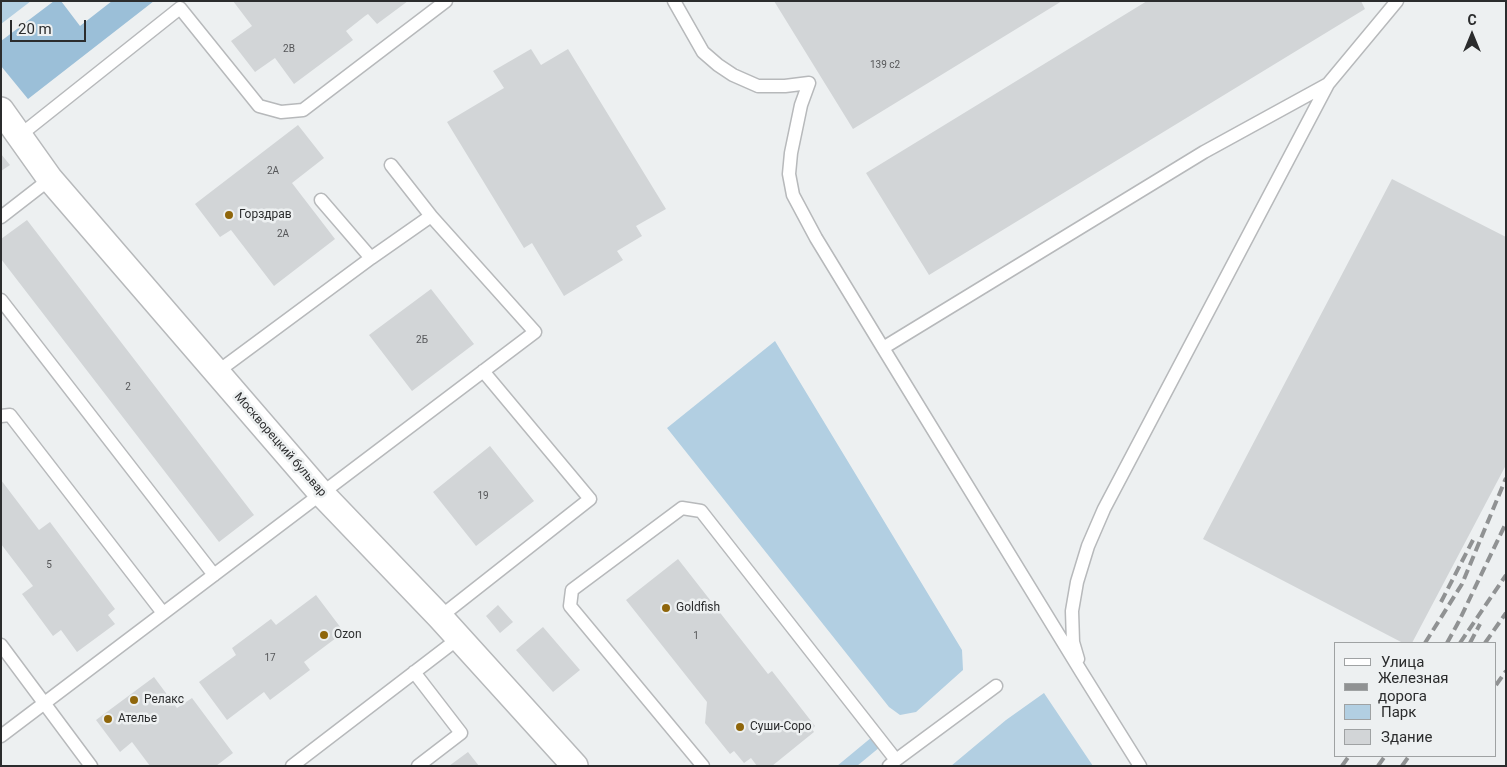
<!DOCTYPE html>
<html>
<head>
<meta charset="utf-8">
<style>
	body { margin:0 }
	#map { position:relative; width:1507px; height:767px; overflow:hidden; background:#edf0f1; font-family:Roboto,sans-serif }
	canvas { display:block }
	.frame { position:absolute; inset:0; border:2px solid #2b2c2d; pointer-events:none }
	.legend { position:absolute; left:1334px; top:642px; width:162px; height:115px; box-sizing:border-box; background:#edf0f1; border:1px solid #9fa2a3; margin:0; padding:6px 9px; list-style:none; font-size:15px; color:#2b2c2d }
	.legend li { display:flex; align-items:center; gap:10px; height:25px }
	.legend b { width:25px; border:1px solid #9fa2a3 }
	.north { position:absolute; left:1447px; top:10px; width:50px; height:50px; -webkit-text-stroke:4px #edf0f1; paint-order:stroke; rotate:0deg; font-size:14px; font-weight:700; line-height:20px; text-align:center; color:#2b2c2d }
	.north::after { content:''; display:block; margin:auto; width:18px; height:22px; background:#2b2c2d; clip-path:polygon(50% 0,100% 100%,50% 72%,0 100%) }
	.scale { position:absolute; left:10px; top:20px; width:76px; height:22px; box-sizing:border-box; border:2px solid #2b2c2d; border-top:0; padding-left:6px; font-size:15px; line-height:18px; white-space:nowrap; color:#2b2c2d; -webkit-text-stroke:4px #edf0f1; paint-order:stroke }
</style>
</head>
<body>
<div id="map">
<canvas width="1507" height="767"></canvas>
<div class="frame"></div>
<ul class="legend">
<li><b style="height:6px;background:#fff"></b>Улица</li>
<li><b style="height:6px;background:#909293"></b>Железная дорога</li>
<li><b style="height:14px;background:#b2cfe2"></b>Парк</li>
<li><b style="height:14px;background:#d2d5d7"></b>Здание</li>
</ul>
<div class="north">С</div>
<div class="scale">20 m</div>
</div>
<script>
const c = document.querySelector('canvas').getContext('2d');
c.lineJoin = 'round';
function paint(path, color) { c.fillStyle = color; c.fill(path, 'evenodd'); }
const toPath = rows => new Path2D(rows.map(r => 'M' + r).join(''));
function strokePath(path, color, width, dash) { c.strokeStyle = color; c.lineWidth = width; c.lineCap = dash ? 'butt' : 'round'; c.setLineDash(dash || []); c.stroke(path); }
function drawText(font, color, halo, rows, align = 'center') {
  c.font = font + ' Roboto,sans-serif'; c.lineWidth = 5; c.setLineDash([]); c.textBaseline = 'middle'; c.strokeStyle = halo; c.fillStyle = color; for (const [text, x, y, turn = 0] of rows) {
    c.save(); c.translate(x, y); c.rotate((+turn || 0) * Math.PI / 180); c.textAlign = isNaN(turn) ? turn : align; if (halo) c.strokeText(text, 0, 0); c.fillText(text, 0, 0); c.restore();
  }
}
const green = toPath([
	[1,1,31,1,1,24],
	[775,341,962,650,963,670,916,712,900,715,889,707,667,428],
	[1044,693,1093,766,951,766,1006,720],
	[872,737,880,747,857,766,837,766]
]);
const forest = toPath([
	[54,1,61,1,80,26,112,1,154,1,28,99,1,66,1,41]
]);
const building = toPath([
	[233,1,408,1,377,24,368,14,365,16,346,31,353,40,294,84,275,58,255,72,231,41,252,26],
	[774,1,1062,1,853,129],
	[1147,1,1361,1,1365,9,929,275,866,173],
	[531,49,541,65,568,49,666,209,636,226,642,236,617,251,623,260,564,296,532,243,524,248,447,122,504,88,493,71],
	[298,125,324,158,292,183,335,239,274,286,231,230,220,237,195,204],
	[1,154,10,165,1,171],
	[1392,179,1506,237,1506,465,1412,643,1403,643,1203,539],
	[27,220,254,515,219,542,1,259,1,239],
	[431,289,474,344,412,391,369,335],
	[490,446,534,501,476,546,433,492],
	[1,480,39,530,50,522,115,609,108,615,115,624,77,652,61,630,53,636,22,594,33,586,1,544],
	[678,559,768,674,772,671,815,726,812,729,814,732,772,766,757,766,751,758,744,763,734,751,730,754,705,723,707,702,626,600],
	[316,595,344,632,304,662,310,670,270,700,264,692,227,720,199,682,236,655,232,648,271,619,276,625],
	[498,605,513,622,500,633,486,616],
	[543,627,580,670,553,692,516,650],
	[154,677,177,708,192,698,233,753,216,766,150,766,132,742,120,752,96,720],
	[468,752,479,766,449,766]
]);
const lane = toPath([
	[674,1,703,52,718,65,733,75,758,86,785,86,809,83,801,105,791,153,789,174,793,195,816,238,883,348,1082,673,1140,766],
	[19,136,180,8,259,106,281,112,303,110,446,1],
	[391,165,431,216],
	[321,200,371,258],
	[1,217,50,179],
	[1,300,214,575],
	[883,348,1204,152,1328,84],
	[1,416,10,415,163,613],
	[440,617,590,499,483,371],
	[1,645,91,766],
	[1078,659,1073,642,1072,611,1077,582,1088,546,1104,509,1328,84,1397,1],
	[414,672,461,733,418,766],
	[1,736,535,332,431,216,371,258,217,372],
	[896,760,996,686],
	[292,766,459,638],
	[703,766,570,606,572,590,682,508,701,511,896,760,889,766]
]);
const street = toPath([
	[1,110,50,179,321,493,440,617,575,766]
]);
const rail = toPath([
	[1441,602,1473,540],
	[1425,643,1462,584,1506,478],
	[1447,643,1458,623,1506,523],
	[1460,643,1506,575],
	[1470,643,1480,624],
	[1485,643,1506,613],
	[1496,685,1506,671],
	[1342,766,1349,756],
	[1378,766,1385,756],
	[1402,766,1409,756]
]);
const markers = [
	[229,215,5,"#8f660b"],
	[666,608,5,"#8f660b"],
	[324,635,5,"#8f660b"],
	[134,700,5,"#8f660b"],
	[108,719,5,"#8f660b"],
	[740,727,5,"#8f660b"]
];
const numberNames = [
	["2В",289,49],
	["139 с2",885,65],
	["2А",273,171],
	["2А",283,234],
	["2Б",422,340],
	["2",128,387],
	["19",483,496],
	["5",49,565],
	["1",696,636],
	["17",270,658]
];
const poiNames = [
	["Горздрав",239,215],
	["Goldfish",676,608],
	["Ozon",334,635],
	["Релакс",144,700],
	["Ателье",118,719],
	["Суши-Соро",750,727]
];
const streetNames = [
	["Москворецкий бульвар",280,445,49]
];
paint(green, '#b2cfe2');
paint(forest, '#9bbfd8');
paint(building, '#d2d5d7');
strokePath(lane, '#b7b9bb', 15);
strokePath(street, '#b7b9bb', 28);
strokePath(lane, '#fff', 12);
strokePath(street, '#fff', 25);
strokePath(rail, '#909293', 4, [10, 5]);
for (const [x, y, r, color] of markers) { const dot = new Path2D(); dot.arc(x, y, r, 0, 2 * Math.PI); c.fillStyle = color; c.fill(dot); strokePath(dot, '#edf0f1', 2); }
drawText('10px', '#555658', null, numberNames);
drawText('12px', '#2b2c2d', '#edf0f1', poiNames, 'left');
drawText('12px', '#2b2c2d', '#edf0f1', streetNames);
</script>
</body>
</html>
